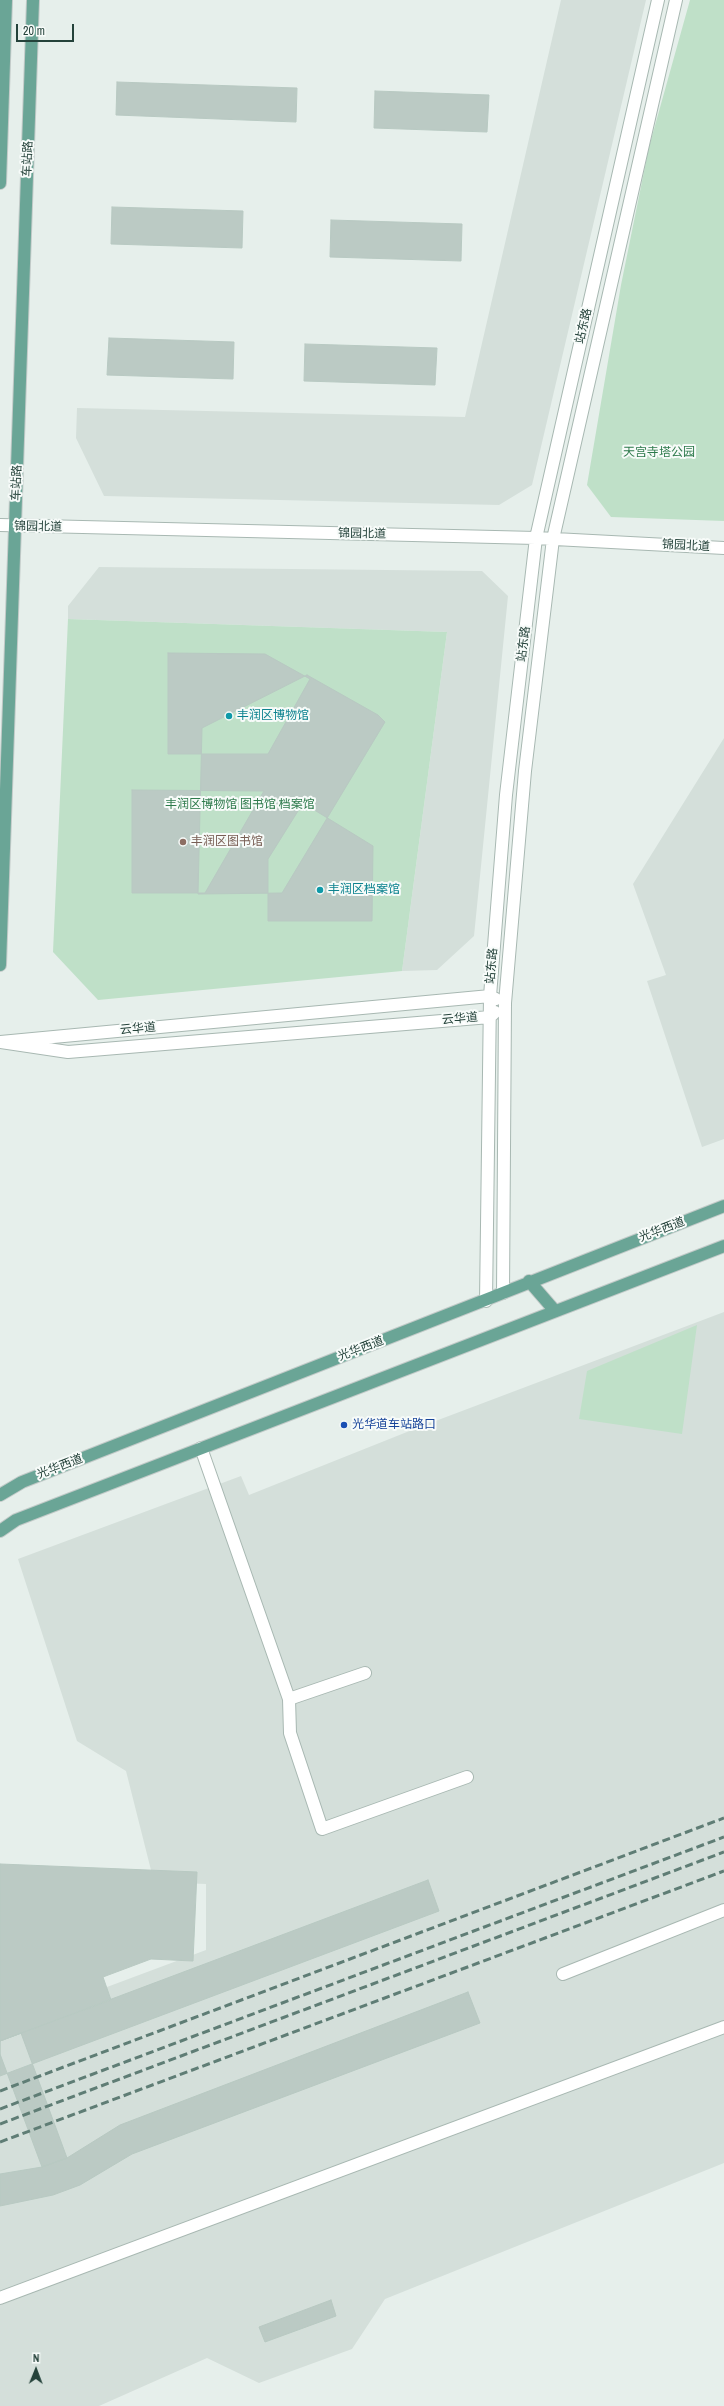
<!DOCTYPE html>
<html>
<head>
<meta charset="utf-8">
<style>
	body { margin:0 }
	#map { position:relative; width:724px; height:2406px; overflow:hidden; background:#e6efeb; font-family:"Archivo Narrow",sans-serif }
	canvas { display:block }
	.north { position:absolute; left:16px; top:2350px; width:40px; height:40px; -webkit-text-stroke:3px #f7fbf9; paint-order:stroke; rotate:1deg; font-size:11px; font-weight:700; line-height:16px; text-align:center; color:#24423a }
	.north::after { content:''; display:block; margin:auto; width:14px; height:18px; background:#24423a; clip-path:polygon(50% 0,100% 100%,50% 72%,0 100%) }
	.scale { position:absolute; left:16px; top:24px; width:58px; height:18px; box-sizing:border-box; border:2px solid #24423a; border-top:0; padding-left:5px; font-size:12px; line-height:14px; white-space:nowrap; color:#24423a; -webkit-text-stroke:3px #f7fbf9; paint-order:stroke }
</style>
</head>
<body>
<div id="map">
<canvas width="724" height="2406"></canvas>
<div class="north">N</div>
<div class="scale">20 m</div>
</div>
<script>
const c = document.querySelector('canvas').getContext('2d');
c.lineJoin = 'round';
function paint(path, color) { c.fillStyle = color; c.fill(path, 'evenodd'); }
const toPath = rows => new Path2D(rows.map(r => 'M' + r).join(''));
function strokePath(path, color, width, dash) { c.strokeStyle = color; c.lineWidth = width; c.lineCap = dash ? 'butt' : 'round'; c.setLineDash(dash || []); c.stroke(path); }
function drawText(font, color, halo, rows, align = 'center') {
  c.font = font + ' "Archivo Narrow","Noto Sans SC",sans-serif'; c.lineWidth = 4; c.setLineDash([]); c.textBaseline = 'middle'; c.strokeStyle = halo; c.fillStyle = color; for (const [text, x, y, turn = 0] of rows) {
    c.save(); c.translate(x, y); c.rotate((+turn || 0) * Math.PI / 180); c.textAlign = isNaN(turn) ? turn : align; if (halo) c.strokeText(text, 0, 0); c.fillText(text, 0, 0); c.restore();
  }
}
const built = toPath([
	[561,0,646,0,532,485,499,505,104,496,76,438,77,408,465,417],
	[99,567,482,571,508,596,474,936,437,970,402,971,447,632,68,619,68,606],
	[724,738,724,1139,702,1147,647,981,666,975,633,884],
	[724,1312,724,2163,385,2299,352,2349,259,2383,207,2358,99,2406,0,2406,0,2027,206,1950,206,1884,154,1882,126,1771,77,1741,18,1559,241,1476,249,1495,417,1428]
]);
const green = toPath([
	[690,0,724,0,724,521,611,517,587,485,621,285,649,147],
	[68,619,447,632,402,971,98,1000,53,952],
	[697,1325,682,1434,579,1419,587,1371]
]);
const building = toPath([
	[117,82,297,88,296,122,116,115,117,82],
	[375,91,489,95,487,132,374,128,375,91],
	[112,207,243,211,242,248,111,244,112,207],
	[331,220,462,224,461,261,330,257,331,220],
	[109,338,234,342,233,379,107,375,109,338],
	[305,344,437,348,435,385,304,381,305,344],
	[168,653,265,654,310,679,268,754,168,754,168,653],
	[307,675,378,715,385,722,282,893,198,894,202,728,307,675],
	[132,790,264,791,205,893,132,893,132,790],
	[303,803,373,846,372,921,268,921,268,859,303,803],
	[0,1864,197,1872,193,1961,151,1959,103,1977,111,2000,0,2041,0,1864],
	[428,1880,439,1911,0,2076,0,2041,428,1880],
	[468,1992,480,2023,132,2154,80,2185,53,2195,0,2206,0,2174,42,2167,67,2158,120,2125,468,1992],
	[21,2033,67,2158,42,2167,0,2054,0,2041,21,2033],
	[331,2300,336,2316,265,2342,259,2327,331,2300]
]);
const minor = toPath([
	[0,525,536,538,724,548],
	[0,1042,490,996,496,999],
	[0,1042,68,1052,490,1017,495,1012],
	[503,1293,505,1003,525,771,553,539,676,0],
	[486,1301,490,996,506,795,536,538,658,0],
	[201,1448,289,1699,290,1733,322,1829,467,1777],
	[289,1699,365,1673],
	[563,1974,724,1910],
	[0,2298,724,2027]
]);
const major = toPath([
	[0,183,6,0],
	[0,965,33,0],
	[529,1281,555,1311],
	[0,1495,22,1482,724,1206],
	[0,1531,16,1520,724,1246]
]);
const rail = toPath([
	[0,2091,724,1818],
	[0,2109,724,1837],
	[0,2124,724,1852],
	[0,2142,724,1871]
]);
const markers = [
	[229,716,4,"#0f9aa8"],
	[183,842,4,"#8d6e63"],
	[320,890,4,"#0f9aa8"],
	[344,1425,4,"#1a4fb4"]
];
const streetNames = [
	["车站路",28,159,-88],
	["站东路",584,326,-77],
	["车站路",17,483,-88],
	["锦园北道",38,527,1],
	["锦园北道",362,534,1],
	["锦园北道",686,546,3],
	["站东路",524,644,-83],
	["站东路",492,966,-85],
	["云华道",460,1019,-5],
	["云华道",138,1029,-5],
	["光华西道",662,1230,-21],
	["光华西道",361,1349,-21],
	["光华西道",60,1467,-21]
];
const parkNames = [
	["天宫寺塔公园",659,453],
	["丰润区博物馆 图书馆 档案馆",240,805]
];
const cultureNames = [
	["丰润区博物馆",237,716],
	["丰润区档案馆",328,890]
];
const educationNames = [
	["丰润区图书馆",191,842]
];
const transitNames = [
	["光华道车站路口",352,1425]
];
paint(built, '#d4dfda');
paint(green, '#bfe0c8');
paint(building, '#bbcac4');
strokePath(building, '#b8c9c2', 1);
strokePath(minor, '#a8b8b2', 14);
strokePath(major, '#c2cac8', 14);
strokePath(minor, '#fff', 12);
strokePath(major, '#6aa596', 12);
strokePath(rail, '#5f7d75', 3, [8, 4]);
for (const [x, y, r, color] of markers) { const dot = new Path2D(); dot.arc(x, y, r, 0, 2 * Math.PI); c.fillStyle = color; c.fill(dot); strokePath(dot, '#f7fbf9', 1.5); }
drawText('12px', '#24423a', '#f7fbf9', streetNames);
drawText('12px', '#2d7a4b', '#f7fbf9', parkNames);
drawText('12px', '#0d838f', '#f7fbf9', cultureNames, 'left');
drawText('12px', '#785e54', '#f7fbf9', educationNames, 'left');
drawText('12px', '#164399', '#f7fbf9', transitNames, 'left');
</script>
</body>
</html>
